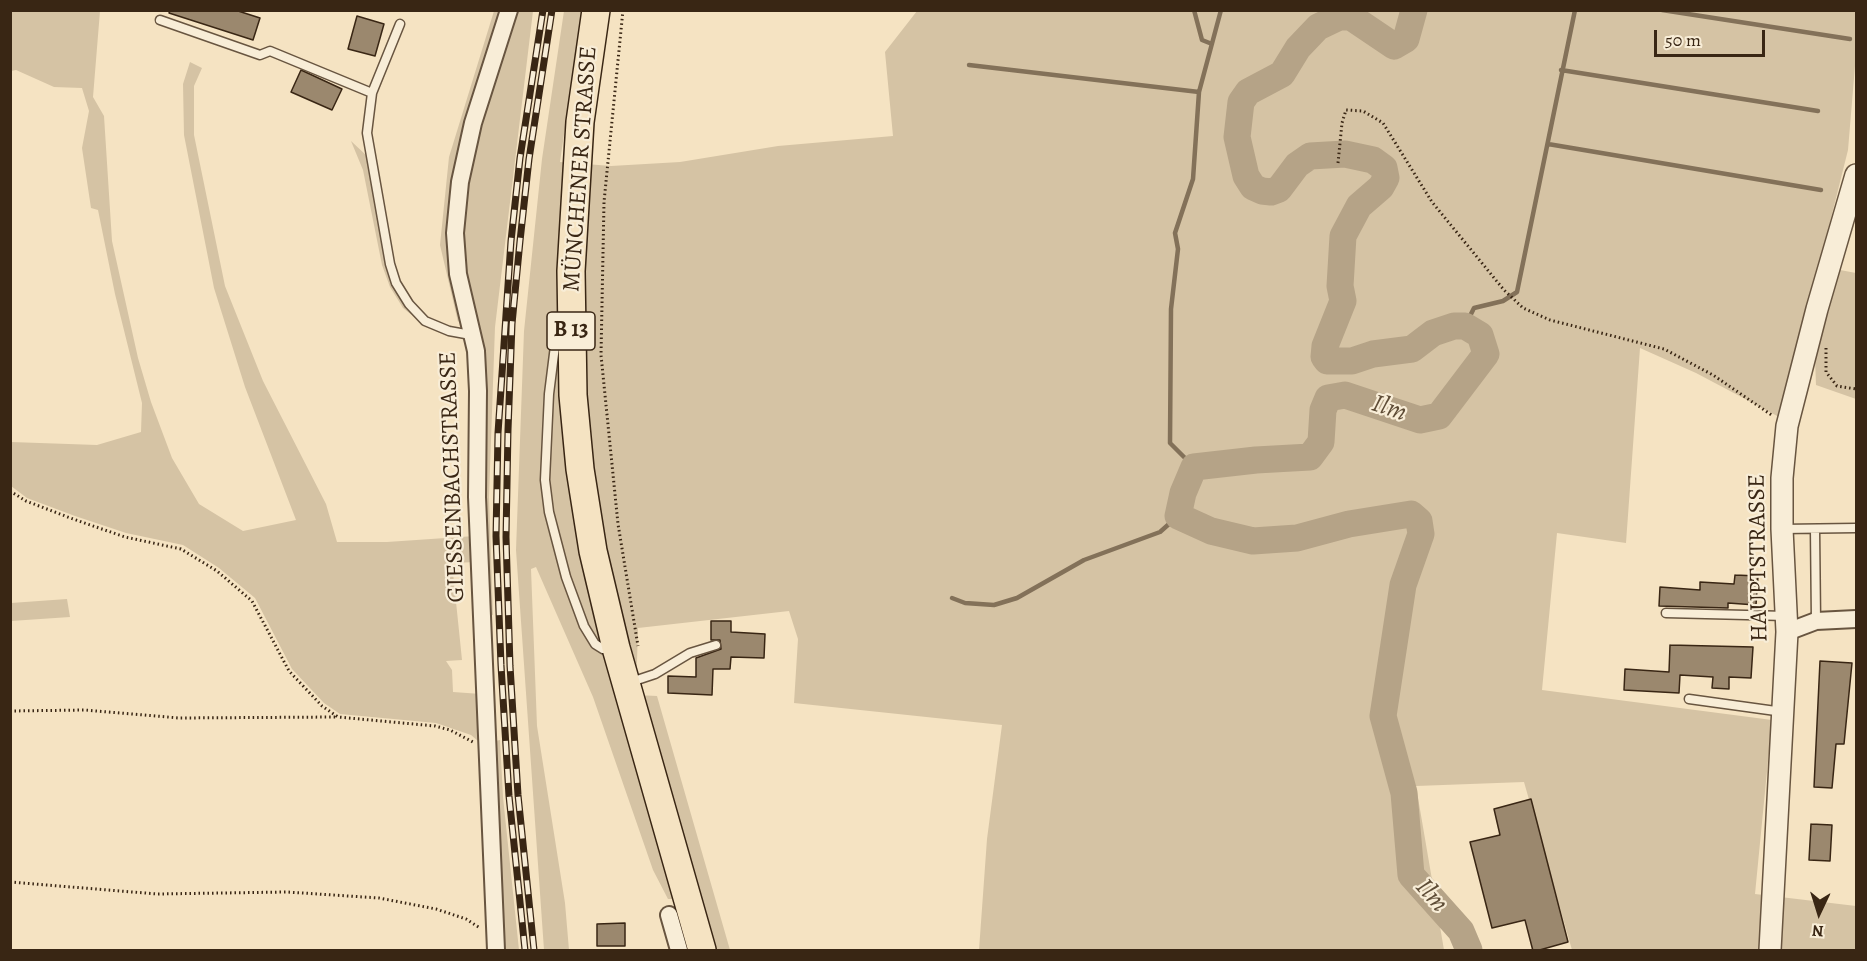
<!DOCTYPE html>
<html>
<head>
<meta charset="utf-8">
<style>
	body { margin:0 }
	#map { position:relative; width:1867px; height:961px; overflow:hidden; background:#f5e3c2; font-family:Alegreya,serif }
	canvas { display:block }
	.frame { position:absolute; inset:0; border:12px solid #392614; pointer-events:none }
	.north { position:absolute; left:1789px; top:883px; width:60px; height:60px; -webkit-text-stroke:4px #f8edd7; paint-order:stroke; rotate:184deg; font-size:16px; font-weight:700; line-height:24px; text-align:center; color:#392614 }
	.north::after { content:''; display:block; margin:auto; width:21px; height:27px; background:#392614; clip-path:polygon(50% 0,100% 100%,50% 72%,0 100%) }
	.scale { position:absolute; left:1654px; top:30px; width:111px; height:27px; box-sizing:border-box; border:3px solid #392614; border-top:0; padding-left:8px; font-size:18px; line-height:21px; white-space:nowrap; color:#392614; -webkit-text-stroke:4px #f8edd7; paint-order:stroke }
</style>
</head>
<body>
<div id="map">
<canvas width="1867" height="961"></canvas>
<div class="frame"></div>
<div class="north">N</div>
<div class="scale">50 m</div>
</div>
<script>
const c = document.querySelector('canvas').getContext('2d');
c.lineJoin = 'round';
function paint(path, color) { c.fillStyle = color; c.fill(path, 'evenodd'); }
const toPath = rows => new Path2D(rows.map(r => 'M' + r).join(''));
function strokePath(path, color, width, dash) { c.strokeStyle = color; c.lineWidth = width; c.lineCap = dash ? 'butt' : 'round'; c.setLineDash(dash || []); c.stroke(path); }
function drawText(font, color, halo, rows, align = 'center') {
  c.font = font + ' Alegreya,serif'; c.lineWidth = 4.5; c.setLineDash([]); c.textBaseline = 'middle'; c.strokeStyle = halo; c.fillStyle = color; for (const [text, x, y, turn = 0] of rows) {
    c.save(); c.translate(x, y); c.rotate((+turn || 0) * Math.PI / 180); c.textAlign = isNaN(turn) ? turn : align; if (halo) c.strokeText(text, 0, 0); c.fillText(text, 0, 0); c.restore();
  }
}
const green = toPath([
	[11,11,100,11,93,97,104,116,112,241,138,358,151,402,172,458,199,504,243,531,296,520,245,387,214,288,184,135,183,84,190,62,202,68,194,86,194,135,225,286,263,381,326,504,337,542,387,542,475,536,476,562,452,563,462,660,446,661,452,670,453,692,481,694,484,746,471,735,436,723,340,714,324,703,292,669,255,598,219,568,183,545,126,533,75,516,27,498,11,486,11,442,97,445,141,432,142,403,115,294,98,210,91,208,82,148,89,111,82,88,54,87,16,70,11,71],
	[494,11,504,11,455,181,462,317,458,322,440,245,449,157],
	[514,11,533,11,495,327,489,497,493,615,487,614,461,233,466,183,479,124],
	[564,11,582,11,560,162,611,166,680,162,778,146,893,136,885,52,917,11,1856,11,1856,54,1848,150,1781,418,1696,373,1640,348,1626,543,1557,533,1542,690,1772,720,1755,894,1856,906,1856,950,1572,950,1524,782,1416,786,1444,950,979,950,987,839,1002,725,794,703,798,639,789,611,638,628,636,695,657,696,730,950,688,950,674,899,668,899,653,870,593,697,536,567,531,569,537,726,565,903,569,950,544,950,516,550,524,331,542,159],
	[351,141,367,156,386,264,393,284,405,306,424,325,403,308,390,287,382,265,363,170],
	[1840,270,1856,273,1856,399,1816,385,1815,358],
	[67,599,70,617,11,621,11,603],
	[500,740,503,797,519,950,501,950,495,741]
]);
const stream = toPath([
	[1194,10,1202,40,1212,44],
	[1662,10,1850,39],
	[969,65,1199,92],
	[1561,70,1818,111],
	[1548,144,1821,190],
	[1465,326,1474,308,1503,301,1517,292,1575,10],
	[1194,467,1170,443,1171,309,1178,249,1175,233,1193,179,1199,92,1221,10],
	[952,598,965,603,994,605,1017,598,1084,560,1160,532,1178,516]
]);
const river = toPath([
	[1414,10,1406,39,1394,46,1351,17,1339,17,1318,27,1298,48,1282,74,1248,92,1241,102,1237,137,1246,176,1253,187,1262,191,1271,192,1279,189,1297,165,1310,156,1345,154,1373,160,1384,168,1386,178,1381,187,1359,206,1343,236,1340,286,1343,301,1325,346,1324,357,1327,361,1352,361,1373,354,1412,349,1433,333,1454,326,1465,326,1480,335,1486,354,1439,416,1420,420,1345,395,1328,398,1323,410,1321,442,1310,457,1256,460,1194,467,1183,493,1178,516,1211,531,1253,541,1297,538,1349,524,1411,514,1419,521,1421,534,1403,585,1383,716,1404,793,1411,875,1461,931,1469,950]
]);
const building = toPath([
	[170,10,235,10,260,18,253,40,169,13,170,10],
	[357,16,384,24,375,56,348,49,357,16],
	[301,70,342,89,332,110,291,92,301,70],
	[1735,575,1758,576,1756,605,1728,603,1728,608,1659,606,1660,587,1700,590,1700,582,1734,584,1735,575],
	[711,621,731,621,731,632,765,634,764,658,731,657,730,669,713,669,712,695,668,693,668,676,696,677,696,658,721,649,720,640,711,640,711,621],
	[1670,645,1753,647,1751,678,1729,677,1729,689,1712,688,1713,677,1680,675,1679,693,1624,690,1625,669,1669,672,1670,645],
	[1820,661,1852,663,1844,744,1836,744,1832,788,1814,787,1820,661],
	[1531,799,1568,942,1536,951,1533,951,1525,920,1492,928,1470,842,1500,835,1494,809,1531,799],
	[1811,824,1832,825,1830,861,1809,860,1811,824],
	[625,923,625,946,597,946,597,924,625,923]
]);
const path = toPath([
	[623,10,604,202,601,355,618,524,638,646],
	[1338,163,1342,123,1346,110,1363,111,1383,123,1432,202,1504,290,1523,308,1550,320,1664,349,1713,375,1773,416],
	[1826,348,1826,372,1837,386,1856,389],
	[10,491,26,501,73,519,125,537,181,549,217,571,252,601,289,671,322,706,338,717,435,726,450,730,473,742],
	[10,711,85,710,179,718,336,717],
	[10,882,157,894,287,892,379,898,436,909,466,919,480,928]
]);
const service = toPath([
	[160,20,260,55,270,51,372,93],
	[400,24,372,93,367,133,390,264,396,283,409,304,425,321,449,331,471,335],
	[564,321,560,324,556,338,549,394,545,480,549,512,566,577,584,626,595,644,603,649,611,649],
	[1782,529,1856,528],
	[1815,529,1816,621],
	[1666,613,1786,616],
	[628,683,655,674,690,653,716,645],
	[1689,699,1783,712]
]);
const minor = toPath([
	[1787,632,1816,621,1856,619],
	[669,915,679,950],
	[496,950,477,497,478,391,476,351,458,274,455,233,460,182,473,123,509,10]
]);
const tertiary = toPath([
	[1770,950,1787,632,1782,529,1782,478,1787,426,1817,309,1856,175]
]);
const primary = toPath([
	[596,10,580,122,571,271,573,395,580,469,593,551,616,648,702,950]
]);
const rail = toPath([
	[525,950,509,796,501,665,496,536,498,433,511,241,520,158,543,10],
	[534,950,518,795,510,666,506,537,508,430,512,324,520,241,529,159,552,10]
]);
const shields = [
	[571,331,48]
];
const shieldNames = [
	["B 13",571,331]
];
const streetNames = [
	["MÜNCHENER STRASSE",581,169,-86],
	["GIESSENBACHSTRASSE",453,477,-92],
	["HAUPTSTRASSE",1759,558,-91]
];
const waterNames = [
	["Ilm",1389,409,19],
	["Ilm",1431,896,49]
];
paint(green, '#d5c3a4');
strokePath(stream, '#837159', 4.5);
strokePath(river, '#b5a387', 27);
paint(building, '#9b886e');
strokePath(building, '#392614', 1.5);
strokePath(service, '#685540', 11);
strokePath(minor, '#685540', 20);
strokePath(tertiary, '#685540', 24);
strokePath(primary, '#392614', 30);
strokePath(path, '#392614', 3, [1.5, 3]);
strokePath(service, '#f8edd7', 8);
strokePath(minor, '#f8edd7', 16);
strokePath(tertiary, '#f8edd7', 21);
strokePath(primary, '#f5e3c2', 27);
strokePath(rail, '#392614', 7);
strokePath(rail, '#f8edd7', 4.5, [14]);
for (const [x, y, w] of shields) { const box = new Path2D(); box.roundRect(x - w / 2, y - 19, w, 38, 4.5); c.fillStyle = '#f8edd7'; c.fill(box); strokePath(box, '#392614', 1.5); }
drawText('bold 22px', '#392614', null, shieldNames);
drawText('24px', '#392614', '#f8edd7', streetNames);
drawText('italic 26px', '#5e4c36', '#f8edd7', waterNames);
</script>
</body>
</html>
